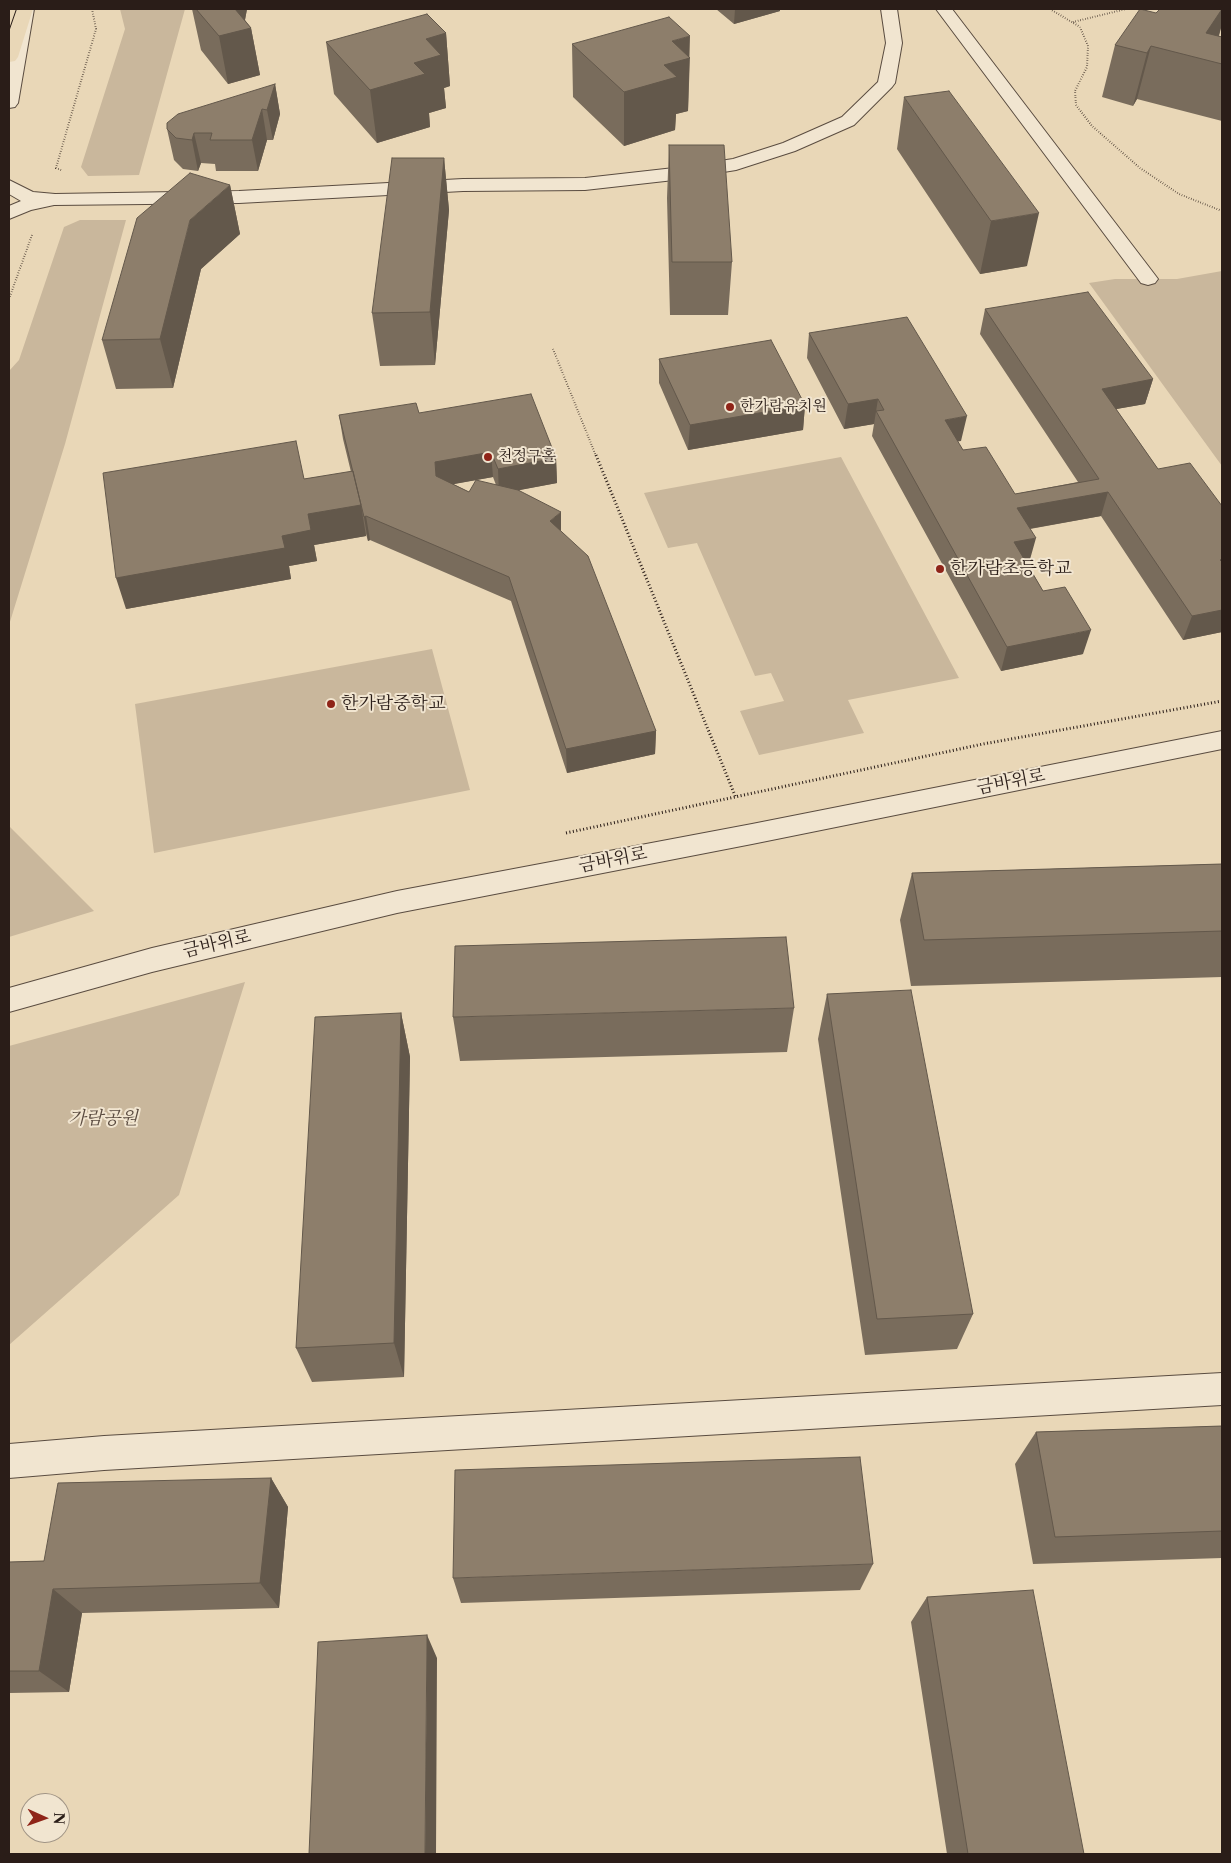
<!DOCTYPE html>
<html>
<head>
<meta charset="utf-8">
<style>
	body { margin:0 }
	#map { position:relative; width:1231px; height:1863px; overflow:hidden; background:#e9d7b7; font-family:"Libre Caslon Text",serif }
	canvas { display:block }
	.frame { position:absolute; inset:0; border:10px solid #2a1d18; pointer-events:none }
	.north { position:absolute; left:20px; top:1793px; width:50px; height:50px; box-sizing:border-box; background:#f1e5d0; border:1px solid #a19586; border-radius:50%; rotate:92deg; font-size:14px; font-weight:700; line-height:20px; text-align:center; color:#2a1d18 }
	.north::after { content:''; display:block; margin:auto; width:18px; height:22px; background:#8f2418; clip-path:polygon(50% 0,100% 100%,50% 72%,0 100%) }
</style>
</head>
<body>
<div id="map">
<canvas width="1231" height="1863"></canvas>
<div class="frame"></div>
<div class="north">N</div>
</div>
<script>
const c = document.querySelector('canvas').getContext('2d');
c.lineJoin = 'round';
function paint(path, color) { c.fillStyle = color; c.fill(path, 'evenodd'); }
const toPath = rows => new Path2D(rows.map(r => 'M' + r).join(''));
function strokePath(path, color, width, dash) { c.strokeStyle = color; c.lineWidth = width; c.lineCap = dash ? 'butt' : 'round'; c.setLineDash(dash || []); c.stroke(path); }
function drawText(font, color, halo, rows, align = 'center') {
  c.font = font + ' "Libre Caslon Text","Noto Serif KR",serif'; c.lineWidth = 4; c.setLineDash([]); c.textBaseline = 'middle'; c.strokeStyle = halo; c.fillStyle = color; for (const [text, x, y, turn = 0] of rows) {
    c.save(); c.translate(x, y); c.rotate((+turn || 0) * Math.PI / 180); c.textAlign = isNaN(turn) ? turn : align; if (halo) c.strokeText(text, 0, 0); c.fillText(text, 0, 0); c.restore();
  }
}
const green = toPath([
	[120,9,185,9,139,175,88,176,81,167,125,29],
	[80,220,126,220,65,444,9,625,9,371,19,360,64,227],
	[1222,271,1222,466,1089,283,1115,279,1177,279],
	[841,457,959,678,848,700,864,733,759,755,740,711,784,701,771,673,755,676,697,543,668,548,644,493],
	[432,649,470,790,154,853,135,704],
	[9,826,94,911,9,937],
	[245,982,179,1195,9,1345,9,1046]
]);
const pathFar1 = toPath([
	[1050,9,1080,27,1088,46,1087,67,1075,91,1076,105,1092,126,1140,168,1179,194,1222,211],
	[1073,22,1126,9],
	[61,170,56,168,96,29,92,9],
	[9,299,32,235],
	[553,349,596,456]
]);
const path = toPath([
	[596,455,736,798],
	[566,833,983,744,1222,701]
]);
const minor = toPath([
	[18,9,34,9,18,103,15,107,9,108,9,57,18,9],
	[881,9,897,9,902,43,895,83,892,87,854,125,795,151,736,170,674,180,585,190,463,191,239,203,54,205,31,210,9,219,9,206,21,201,9,194,9,180,33,192,55,194,239,191,463,179,585,178,674,168,733,159,783,143,842,117,878,82,886,43,881,9],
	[936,9,952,9,1155,275,1158,279,1155,283,1148,285,1141,283,936,9],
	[1222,731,1222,749,752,844,397,913,152,972,9,1012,9,988,152,948,397,891,752,824,1222,731],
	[1222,1373,1222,1405,104,1470,9,1478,9,1444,104,1436,1222,1373]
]);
const major = toPath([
	[17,9,33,9,18,57,15,61,9,62,9,32,17,9]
]);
const wall = toPath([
	[192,9,247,9,245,20,251,28,260,75,228,84,201,50],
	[716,9,780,9,780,11,734,24],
	[1222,9,1222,24,1219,36,1222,37,1222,121,1137,99,1133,106,1102,97,1115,45,1156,13],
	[446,33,450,86,444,88,446,108,429,113,430,127,377,143,334,94,326,42],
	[572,44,690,57,688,111,676,114,675,130,624,146,573,97],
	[275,84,280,114,273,140,267,140,258,171,216,171,215,164,201,163,198,171,183,169,174,160,167,129],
	[904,97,1027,266,980,274,897,149],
	[669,145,732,262,728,315,670,315,667,198],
	[444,158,449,210,435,365,380,366,372,313],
	[230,185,240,234,201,269,173,388,116,389,102,340],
	[985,309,1153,379,1145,404,1116,409,1158,469,1222,506,1222,632,1183,640,1101,516,1030,529,1029,563,1027,563,1043,591,1083,654,1001,671,872,436,874,424,844,429,807,358,809,333,961,441,957,441,963,450,1015,494,1078,482,980,334],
	[659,359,805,405,803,430,688,450,659,383],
	[419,413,556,458,557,483,519,490,561,531,656,731,655,754,567,773,511,601,370,540,368,541,366,534,366,536,314,545,317,561,289,566,291,579,126,609,304,479,351,472,343,439,339,415],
	[493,477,496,485,469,492,453,484],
	[1222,864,1222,977,911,986,900,920,912,873],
	[827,994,973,1314,957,1349,865,1355,818,1039],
	[794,1008,787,1052,460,1061,453,1017],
	[401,1013,410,1057,404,1377,312,1382,296,1348],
	[1222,1426,1222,1558,1033,1564,1015,1464,1036,1432],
	[271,1478,288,1507,279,1608,82,1613,69,1692,9,1693,9,1562,44,1561],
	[873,1564,860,1590,461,1603,453,1578],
	[927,1597,1084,1854,947,1854,911,1622]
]);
const shadedWall = toPath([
	[231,9,247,9,243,30,251,28,260,75,228,84,219,36],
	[735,9,780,9,780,11,734,24],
	[1222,9,1222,24,1215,48,1206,33],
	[446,33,450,86,444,88,446,108,429,113,430,127,377,143,370,90,414,63,426,39],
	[690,36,688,111,676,114,675,130,624,146,624,92,664,65,672,41],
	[1151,46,1137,99,1133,106,1147,53],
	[275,84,280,114,273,140,267,110],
	[262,109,267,140,258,171,252,140],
	[194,133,201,163,198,171,192,140],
	[444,158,449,210,435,365,430,312],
	[230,185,240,234,201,269,173,388,160,339,190,220],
	[1039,213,1027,266,980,274,991,221],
	[1153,379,1145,404,1094,413,1102,389],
	[878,399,874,424,844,429,848,404],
	[805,405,803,430,688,450,690,425],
	[967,416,961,441,940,444,945,420],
	[491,452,493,477,438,487,436,476,435,462],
	[556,458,557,483,499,494,498,469],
	[1108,492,1101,516,1011,532,1017,508],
	[361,505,366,536,314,545,317,561,289,566,291,579,126,609,116,578,282,536,308,514],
	[561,512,561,536,550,521],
	[366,516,370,540,368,541,364,517],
	[1036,538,1029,563,1008,567,1014,542],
	[1222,610,1222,632,1183,640,1192,616],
	[1091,630,1083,654,1001,671,1007,647],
	[656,731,655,754,567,773,566,749],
	[401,1013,410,1057,404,1377,394,1343],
	[271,1478,288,1507,279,1608,260,1583],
	[53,1589,82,1613,69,1692,39,1671],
	[427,1635,437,1658,436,1854,425,1854]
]);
const building = toPath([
	[196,9,235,9,251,28,219,36,196,9],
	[1140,9,1156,13,1160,9,1222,9,1206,33,1222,37,1222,64,1151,46,1147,53,1115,45,1140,9],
	[427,14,446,33,426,39,441,55,414,63,425,74,370,90,326,42,427,14],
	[669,17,690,36,672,41,690,58,664,65,677,77,624,92,572,44,669,17],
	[275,84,267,110,262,109,252,140,210,140,212,133,194,133,192,140,176,138,167,129,167,123,178,114,275,84],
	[949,91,1039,213,991,221,904,97,949,91],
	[669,145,724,145,732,262,672,262,669,145],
	[392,158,444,158,430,312,372,313,392,158],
	[190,173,230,185,190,220,160,339,102,340,137,218,190,173],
	[1088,292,1153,379,1102,389,1158,469,1190,463,1222,506,1222,559,1220,560,1222,562,1222,610,1192,616,1108,492,1017,508,1036,538,1014,542,1043,591,1065,587,1091,630,1007,647,876,411,884,410,878,399,848,404,809,333,907,317,967,416,945,420,963,450,986,447,1015,494,1099,479,985,309,1088,292],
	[771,340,805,405,690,425,659,359,771,340],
	[531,394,556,458,498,469,491,452,435,462,436,476,469,492,476,480,518,490,561,512,550,521,588,556,656,731,566,749,509,577,366,516,364,517,339,415,416,403,419,413,531,394],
	[296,441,304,479,353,471,361,505,308,514,311,530,282,536,285,548,116,578,103,473,296,441],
	[1222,864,1222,931,924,940,912,873,1222,864],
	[786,937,794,1008,453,1017,455,946,786,937],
	[911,990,973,1314,877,1319,827,994,911,990],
	[401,1013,394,1343,296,1348,315,1017,401,1013],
	[1222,1426,1222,1531,1055,1537,1036,1432,1222,1426],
	[860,1457,873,1564,453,1578,455,1470,860,1457],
	[271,1478,260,1583,53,1589,39,1671,9,1671,9,1562,44,1561,58,1483,271,1478],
	[1033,1590,1084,1854,968,1854,927,1597,1033,1590],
	[427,1635,425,1854,309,1854,318,1642,427,1635]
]);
const markers = [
	[730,407,5,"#8f2418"],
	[488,457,5,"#8f2418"],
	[940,569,5,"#8f2418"],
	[331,704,5,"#8f2418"]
];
const farPoinames = [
	["한가람유치원",740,407],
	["천정구홀",498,457]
];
const poiNames = [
	["한가람초등학교",950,569],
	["한가람중학교",341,704]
];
const streetNames = [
	["금바위로",1011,782,-11],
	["금바위로",613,860,-11],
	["금바위로",217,944,-13]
];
const parkNames = [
	["가람공원",103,1119]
];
paint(green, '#c9b79c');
strokePath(minor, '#5a4c40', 2);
strokePath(major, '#2a1d18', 2);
strokePath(pathFar1, '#2a1d18', 2, [0.5, 2]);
strokePath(path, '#2a1d18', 3, [1, 2.5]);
paint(minor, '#f1e5d0');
paint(major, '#e9d7b7');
paint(wall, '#796c5c');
paint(shadedWall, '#63584b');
paint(building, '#8d7e6b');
strokePath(building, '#63584b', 1);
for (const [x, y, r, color] of markers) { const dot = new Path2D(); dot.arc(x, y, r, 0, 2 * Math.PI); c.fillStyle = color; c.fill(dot); strokePath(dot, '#f1e5d0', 2); }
drawText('15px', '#2a1d18', '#f1e5d0', farPoinames, 'left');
drawText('18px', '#2a1d18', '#f1e5d0', poiNames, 'left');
drawText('18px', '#2a1d18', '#f1e5d0', streetNames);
drawText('italic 18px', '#5a4b40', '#f1e5d0', parkNames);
</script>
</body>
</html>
